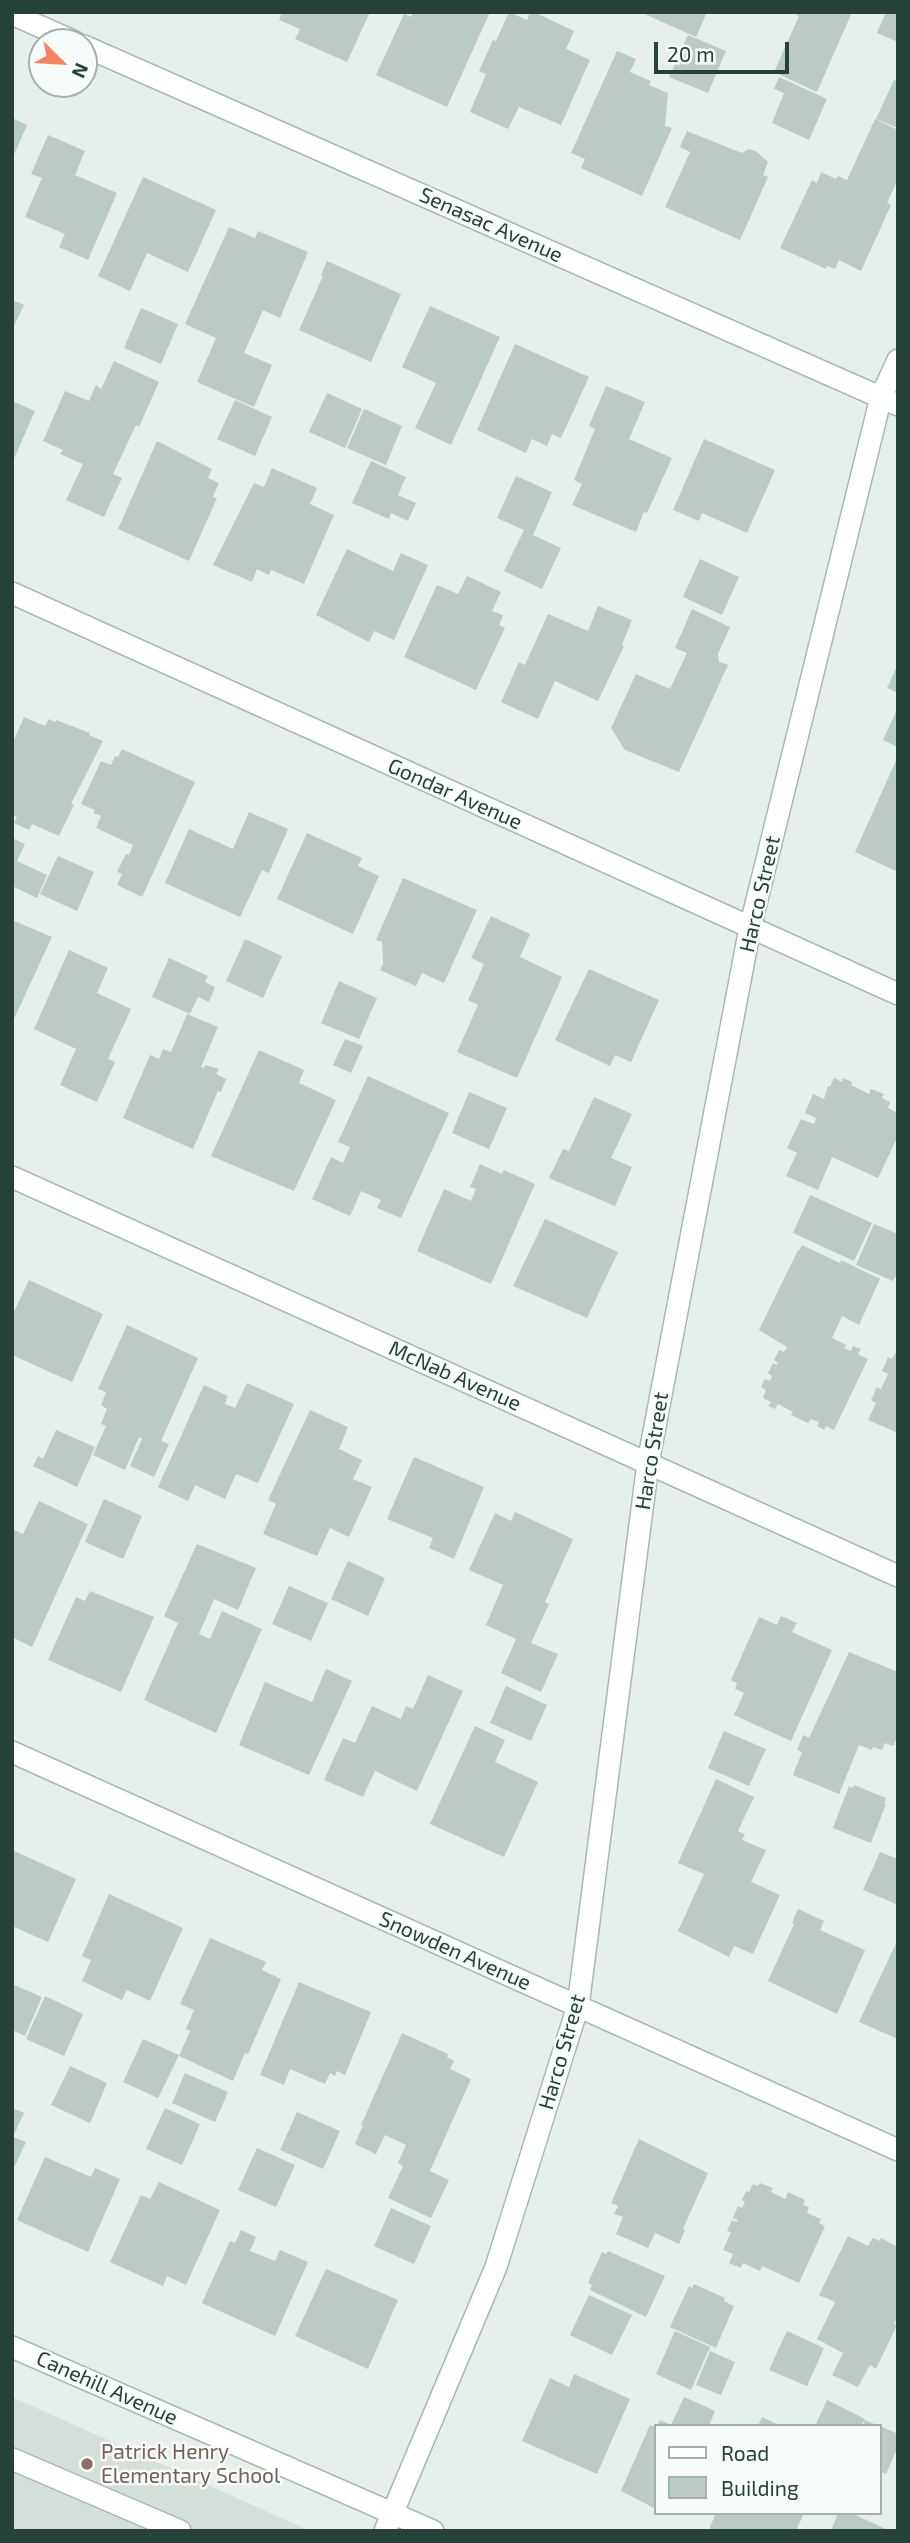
<!DOCTYPE html>
<html>
<head>
<meta charset="utf-8">
<style>
	body { margin:0 }
	#map { position:relative; width:910px; height:2543px; overflow:hidden; background:#e6efeb; font-family:"Exo 2",sans-serif }
	canvas { display:block }
	.frame { position:absolute; inset:0; border:14px solid #24423a; pointer-events:none }
	.legend { position:absolute; left:654px; top:2424px; width:228px; height:91px; box-sizing:border-box; background:#f7fbf9; border:2px solid #a3b1ad; margin:0; padding:9px 12px; list-style:none; font-size:21px; color:#24423a }
	.legend li { display:flex; align-items:center; gap:14px; height:35px }
	.legend b { width:35px; border:2px solid #a3b1ad }
	.north { position:absolute; left:28px; top:28px; width:70px; height:70px; box-sizing:border-box; background:#f7fbf9; border:2px solid #a3b1ad; border-radius:50%; rotate:114deg; font-size:19px; font-weight:700; line-height:28px; text-align:center; color:#24423a }
	.north::after { content:''; display:block; margin:auto; width:24px; height:32px; background:#f4845f; clip-path:polygon(50% 0,100% 100%,50% 72%,0 100%) }
	.scale { position:absolute; left:654px; top:42px; width:135px; height:32px; box-sizing:border-box; border:4px solid #24423a; border-top:0; padding-left:9px; font-size:21px; line-height:24px; white-space:nowrap; color:#24423a; -webkit-text-stroke:5px #f7fbf9; paint-order:stroke }
</style>
</head>
<body>
<div id="map">
<canvas width="910" height="2543"></canvas>
<div class="frame"></div>
<ul class="legend">
<li><b style="height:9px;background:#fff"></b>Road</li>
<li><b style="height:19px;background:#bbcac4"></b>Building</li>
</ul>
<div class="north">N</div>
<div class="scale">20 m</div>
</div>
<script>
const c = document.querySelector('canvas').getContext('2d');
c.lineJoin = 'round';
function paint(path, color) { c.fillStyle = color; c.fill(path, 'evenodd'); }
const toPath = rows => new Path2D(rows.map(r => 'M' + r).join(''));
function strokePath(path, color, width, dash) { c.strokeStyle = color; c.lineWidth = width; c.lineCap = dash ? 'butt' : 'round'; c.setLineDash(dash || []); c.stroke(path); }
function drawText(font, color, halo, rows, align = 'center') {
  c.font = font + ' "Exo 2",sans-serif'; c.lineWidth = 5; c.setLineDash([]); c.textBaseline = 'middle'; c.strokeStyle = halo; c.fillStyle = color; for (const [text, x, y, turn = 0] of rows) {
    c.save(); c.translate(x, y); c.rotate((+turn || 0) * Math.PI / 180); c.textAlign = isNaN(turn) ? turn : align; if (halo) c.strokeText(text, 0, 0); c.fillText(text, 0, 0); c.restore();
  }
}
const built = toPath([
	[12,2397,310,2531,12,2531]
]);
const building = toPath([
	[282,12,370,12,347,62,295,39,300,29,279,20],
	[413,12,490,12,447,107,376,75,404,14,411,17],
	[509,12,527,20,530,12,534,12,574,31,566,49,590,60,561,125,519,107,508,129,470,112,486,74,479,71,493,40,496,41],
	[640,12,707,12,696,37],
	[791,12,852,12,817,92,774,72,799,16],
	[886,12,898,12,898,42,877,33],
	[688,35,726,51,708,93,669,77],
	[617,51,636,59,630,72,651,81,649,85,668,93,665,126,672,128,642,196,581,168,585,159,571,153],
	[779,77,827,99,809,140,772,123,784,93,774,89],
	[894,80,898,82,898,128,876,119],
	[12,118,27,125,12,159],
	[875,119,898,130,898,179,887,203,891,205,861,271,839,260,835,269,827,266,826,269,780,248,812,180,817,183,821,172,836,179,838,176,847,180],
	[687,131,742,153,749,149,757,152,768,162,763,175,768,177,740,240,665,207,690,152,680,147],
	[48,135,85,151,75,175,117,193,88,260,59,247,65,234,25,217,42,178,31,174],
	[143,177,216,210,188,272,147,253,130,291,98,276],
	[229,227,255,238,258,231,308,252,280,318,263,310,244,353,272,365,254,407,197,382,216,338,185,324],
	[327,261,401,294,371,362,299,330,323,276,321,275],
	[12,300,24,305,12,330],
	[430,306,500,337,451,445,415,428,436,383,402,367],
	[141,308,178,324,161,364,124,348],
	[515,344,589,377,561,438,552,434,547,446,532,439,526,453,477,430],
	[114,361,159,382,139,427,136,425,113,474,122,478,104,517,66,500,83,464,60,454,63,450,43,441,65,391,89,401,96,385,101,389],
	[606,386,645,402,629,439,672,458,647,513,644,512,636,532,572,505,582,484,574,480,595,429,589,426],
	[327,393,362,409,345,448,309,432],
	[235,400,272,417,255,456,217,439],
	[12,401,35,411,12,463],
	[364,409,402,426,386,465,347,448],
	[704,439,775,470,747,533,702,513,699,521,673,510],
	[157,441,212,469,208,478,219,483,213,497,217,498,189,561,118,529],
	[371,461,406,477,398,495,416,503,408,521,391,513,389,519,352,503],
	[272,468,317,488,310,504,334,515,304,584,271,570,269,575,257,569,252,582,213,565,254,483,264,487],
	[516,476,552,492,533,535,561,548,542,589,504,571,524,530,497,518],
	[347,549,393,571,401,553,428,565,394,640,374,631,369,642,316,615],
	[700,559,739,577,722,615,683,597],
	[467,576,501,592,492,611,503,615,499,625,505,628,476,690,404,657,437,585,458,594],
	[598,606,632,620,622,645,624,646,598,701,555,681,538,719,501,702,519,662,525,665,548,614,588,631],
	[692,609,730,627,718,654,719,662,728,665,679,772,625,750,611,728,636,674,670,689,687,653,675,648],
	[898,664,898,693,887,688],
	[898,707,898,747,883,740],
	[24,717,45,726,49,719,55,722,56,720,90,733,89,735,103,741,71,804,74,805,59,836,32,824,29,830,14,823,17,817,12,815,12,744],
	[122,749,195,782,142,897,117,885,122,874,117,872,126,854,129,855,133,845,96,828,101,816,93,813,95,810,81,804,101,761,111,765,115,756,118,757],
	[898,756,898,872,855,852],
	[249,812,288,829,269,873,262,870,240,917,165,883,189,829,233,849],
	[307,833,362,858,358,866,379,876,353,934,277,899],
	[12,838,25,844,17,861,47,875,37,898,12,886],
	[58,856,94,872,77,911,40,894],
	[403,878,477,910,444,983,422,973,416,986,380,970,383,964,382,942,376,940],
	[491,916,530,934,520,957,562,977,517,1078,457,1052,478,1005,468,1000,484,964,471,958],
	[12,920,52,937,12,1023],
	[245,939,282,956,263,998,226,981],
	[69,950,108,968,97,993,131,1009,108,1059,115,1062,97,1102,60,1085,76,1049,34,1029],
	[169,958,208,976,205,982,215,987,209,1002,198,997,190,1014,152,997],
	[589,969,659,1000,631,1062,615,1055,610,1066,555,1040],
	[339,981,377,998,359,1039,321,1023],
	[187,1014,218,1027,201,1067,204,1068,205,1065,219,1069,216,1074,226,1079,221,1092,218,1091,193,1149,123,1118,150,1055,159,1059,163,1049,171,1052],
	[345,1039,363,1046,351,1073,333,1065],
	[259,1050,304,1070,299,1083,336,1100,294,1191,211,1156],
	[368,1076,449,1113,401,1218,377,1208,381,1200,361,1191,350,1216,312,1199,331,1157,343,1163,350,1147,338,1142],
	[834,1078,842,1082,843,1078,852,1082,851,1085,869,1094,871,1089,884,1094,882,1098,890,1102,888,1108,898,1113,898,1136,878,1178,832,1157,818,1190,786,1176,797,1153,787,1148,801,1119,814,1124,816,1118,805,1113,813,1094,824,1099,828,1086,830,1087],
	[469,1092,507,1108,489,1149,452,1133],
	[594,1097,632,1114,611,1158,632,1167,615,1206,549,1178,563,1149,569,1151],
	[480,1164,502,1174,504,1170,535,1184,491,1284,417,1251,444,1189,471,1201,476,1189,470,1187],
	[810,1195,872,1223,854,1261,793,1233],
	[545,1219,618,1252,587,1318,513,1286],
	[874,1224,898,1234,898,1272,893,1281,856,1265],
	[802,1245,840,1263,841,1260,880,1279,859,1325,842,1316,832,1338,846,1345,844,1348,851,1351,853,1346,861,1349,858,1354,868,1359,834,1430,826,1426,824,1430,817,1426,819,1422,811,1419,808,1423,791,1415,793,1412,778,1404,775,1409,768,1406,771,1402,763,1398,766,1390,761,1387,765,1379,770,1381,772,1376,768,1373,773,1363,777,1365,778,1363,774,1360,779,1350,784,1352,787,1347,759,1330,798,1250,799,1251],
	[29,1280,103,1314,72,1382,12,1355,12,1316],
	[127,1325,198,1358,161,1441,169,1444,154,1477,130,1466,142,1439,139,1437,125,1470,93,1455,106,1426,101,1424,107,1409,101,1405,106,1392,98,1389],
	[895,1353,898,1355,898,1433,868,1420,876,1403,871,1400,877,1387,881,1389,888,1374,882,1371,888,1357,892,1359],
	[247,1383,294,1404,258,1483,236,1474,225,1499,195,1485,188,1501,158,1487,204,1385,228,1396,225,1404,235,1408],
	[310,1410,348,1427,339,1449,362,1460,353,1479,372,1487,349,1537,330,1528,317,1556,263,1534,276,1504,268,1500],
	[56,1430,95,1447,77,1487,33,1466,38,1456,43,1459],
	[414,1457,484,1487,454,1559,429,1548,433,1538,387,1519],
	[104,1499,142,1516,123,1559,85,1542],
	[39,1501,88,1524,32,1647,12,1637,12,1529,23,1534],
	[515,1512,573,1539,545,1602,549,1604,531,1643,558,1654,541,1692,501,1673,516,1639,486,1625,503,1585,469,1570,495,1513,511,1521],
	[197,1544,256,1568,238,1610,214,1599,199,1634,210,1639,222,1611,262,1629,216,1733,144,1700,178,1623,164,1616],
	[348,1561,385,1578,368,1616,331,1599],
	[289,1586,328,1603,311,1641,272,1624],
	[90,1591,154,1617,121,1692,48,1660,76,1597,85,1601],
	[781,1616,797,1623,792,1632,832,1650,791,1741,734,1715,744,1693,735,1689,737,1683,731,1680,759,1617,777,1625],
	[849,1652,898,1672,898,1736,893,1746,885,1743,882,1750,873,1747,872,1750,859,1745,839,1794,793,1775,802,1752,797,1750,803,1735,809,1738],
	[326,1669,352,1681,309,1775,239,1745,265,1682,312,1702],
	[428,1675,463,1691,417,1791,375,1771,363,1797,324,1780,343,1738,355,1743,372,1706,401,1719,406,1706,413,1709],
	[506,1686,547,1705,531,1741,490,1723],
	[475,1726,505,1740,495,1762,538,1782,504,1857,430,1824],
	[724,1731,766,1749,749,1786,708,1768],
	[716,1779,754,1797,738,1831,745,1834,742,1840,766,1850,751,1882,780,1895,753,1954,734,1946,729,1957,678,1931,704,1874,678,1863],
	[854,1785,886,1798,884,1803,886,1804,871,1843,833,1828,849,1786,853,1788],
	[12,1850,76,1879,48,1942,12,1926],
	[880,1852,898,1859,898,1905,863,1890],
	[109,1894,183,1928,150,2001,127,1990,122,2000,82,1981,91,1960,82,1956],
	[798,1909,824,1921,820,1930,865,1950,837,2014,768,1981,794,1924,792,1923],
	[210,1938,266,1962,262,1970,281,1979,248,2054,245,2053,233,2081,179,2056,190,2031,186,2029,194,2010,180,2004],
	[898,1939,898,2039,859,2022],
	[299,1982,371,2012,345,2075,337,2071,335,2076,330,2073,325,2084,290,2069,284,2085,260,2075],
	[12,1984,42,1997,25,2036,12,2030],
	[45,1996,83,2014,64,2056,26,2039],
	[402,2033,448,2054,447,2057,454,2061,450,2069,471,2079,430,2171,449,2180,431,2218,388,2198,403,2166,398,2163,406,2145,385,2135,376,2154,355,2144,363,2125,361,2125],
	[143,2039,179,2055,158,2098,123,2082],
	[70,2066,107,2083,90,2123,51,2105],
	[185,2073,228,2092,215,2122,172,2103],
	[12,2108,24,2113,13,2137,26,2142,12,2172],
	[165,2108,200,2124,182,2165,146,2149],
	[297,2112,340,2131,323,2169,280,2150],
	[639,2139,708,2173,683,2229,685,2230,679,2244,655,2233,648,2248,616,2234,623,2217,614,2214,618,2206,611,2203],
	[257,2148,295,2165,276,2207,238,2190],
	[45,2157,91,2177,95,2168,120,2179,88,2252,17,2220],
	[159,2182,220,2210,186,2285,167,2276,163,2286,110,2262,141,2195,150,2199],
	[760,2183,773,2188,771,2192,785,2199,788,2192,805,2200,803,2205,809,2207,807,2213,821,2219,819,2223,825,2226,799,2283,762,2266,760,2271,743,2263,741,2268,729,2263,733,2254,723,2250,731,2232,727,2231,732,2220,737,2222,738,2220,733,2218,738,2206,742,2208,745,2202,742,2200,746,2191,749,2192,753,2184,758,2186],
	[391,2208,431,2226,414,2264,374,2246],
	[241,2230,256,2237,250,2251,275,2261,280,2250,308,2262,275,2336,202,2303,230,2241,235,2243],
	[848,2236,868,2246,873,2238,880,2241,881,2238,898,2247,898,2316,894,2324,897,2325,876,2369,870,2365,858,2387,832,2375,843,2353,817,2339,835,2302,819,2295],
	[608,2251,665,2276,646,2317,590,2290,592,2285,588,2283,602,2252,606,2254],
	[326,2269,398,2300,368,2369,295,2336],
	[694,2284,725,2298,724,2301,734,2306,716,2348,670,2327,689,2286,692,2288],
	[589,2295,632,2315,612,2355,570,2335],
	[675,2331,710,2347,691,2390,656,2374],
	[787,2331,824,2348,807,2386,769,2370],
	[710,2351,735,2362,721,2395,696,2385],
	[574,2374,630,2399,597,2474,522,2441,550,2378,569,2387],
	[684,2397,715,2411,709,2426,657,2426,660,2420,671,2425],
	[827,2400,865,2419,861,2426,815,2426],
	[762,2417,781,2426,758,2426],
	[865,2420,879,2426,863,2426],
	[650,2425,656,2428,656,2509,621,2491],
	[880,2426,898,2434,898,2447,886,2474,883,2472,880,2477],
	[716,2513,804,2513,796,2531,711,2531,710,2527],
	[838,2513,851,2513,890,2531,831,2531]
]);
const lane = toPath([
	[12,2459,180,2531]
]);
const street = toPath([
	[12,14,75,42],
	[84,46,898,405],
	[12,593,898,994],
	[12,1177,898,1576],
	[12,1752,898,2150],
	[12,2347,433,2531],
	[385,2531,496,2267,578,2006,648,1463,750,928,881,397,898,360]
]);
const markers = [
	[87,2464,7,"#8d6e63"]
];
const streetNames = [
	["Senasac Avenue",491,225,24],
	["Gondar Avenue",455,794,24],
	["Harco Street",760,894,-77],
	["McNab Avenue",455,1376,24],
	["Harco Street",652,1451,-81],
	["Snowden Avenue",455,1951,24],
	["Harco Street",562,2052,-74],
	["Canehill Avenue",107,2388,24]
];
const educationNames = [
	["Patrick Henry",101,2452],
	["Elementary School",101,2476]
];
paint(built, '#d4dfda');
paint(building, '#bbcac4');
strokePath(lane, '#a8b8b2', 24);
strokePath(street, '#a8b8b2', 24);
strokePath(lane, '#fff', 21);
strokePath(street, '#fff', 21);
for (const [x, y, r, color] of markers) { const dot = new Path2D(); dot.arc(x, y, r, 0, 2 * Math.PI); c.fillStyle = color; c.fill(dot); strokePath(dot, '#f7fbf9', 2.5); }
drawText('21px', '#24423a', '#f7fbf9', streetNames);
drawText('21px', '#785e54', '#f7fbf9', educationNames, 'left');
</script>
</body>
</html>
